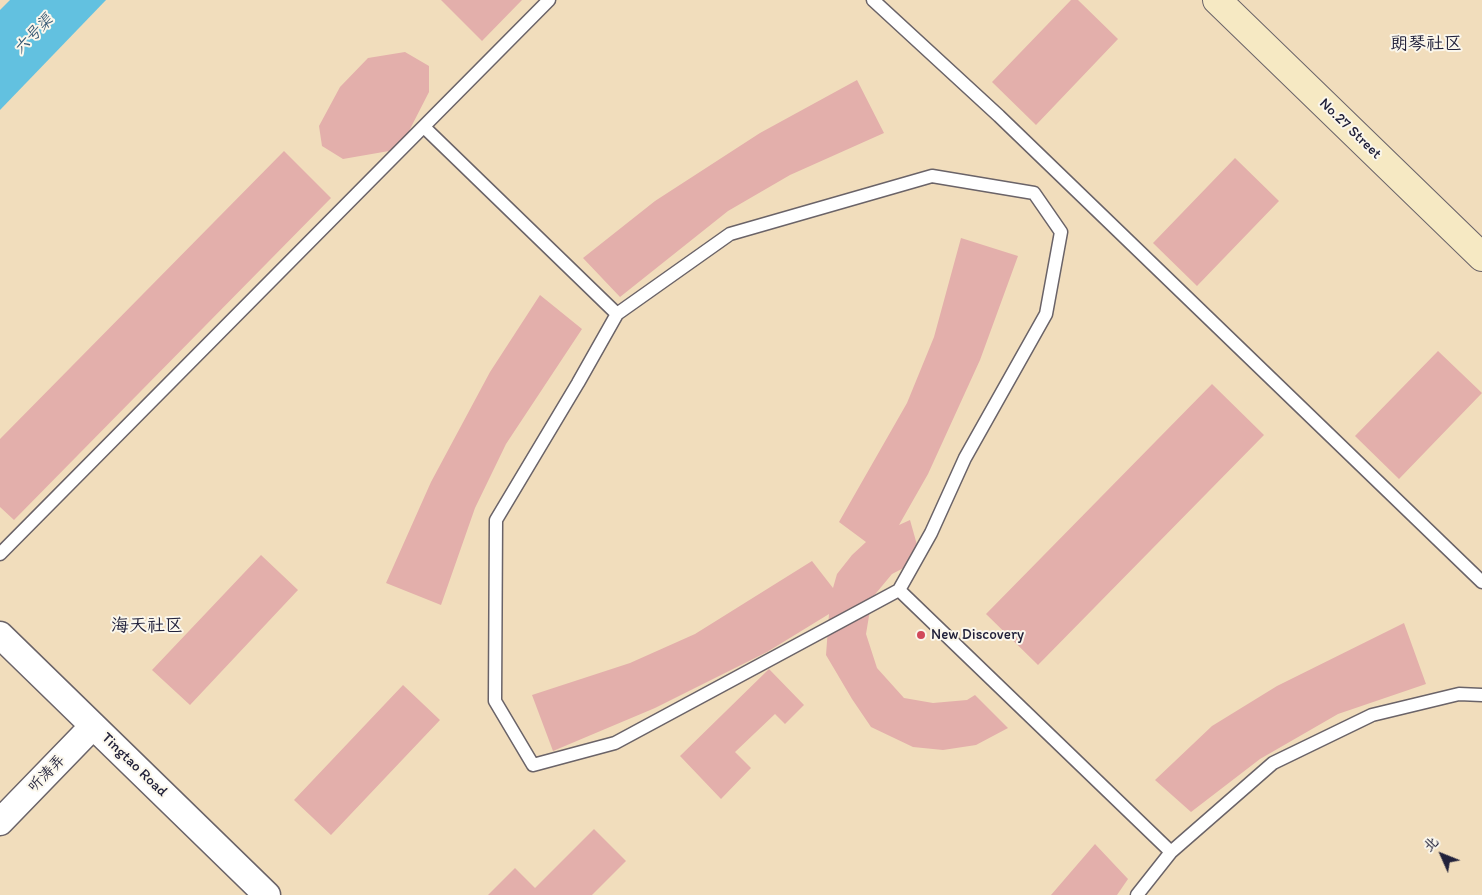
<!DOCTYPE html>
<html>
<head>
<meta charset="utf-8">
<style>
	body { margin:0 }
	#map { position:relative; width:1482px; height:895px; overflow:hidden; background:#f1ddbc; font-family:Itim,"LXGW WenKai TC",sans-serif }
	canvas { display:block }
	.north { position:absolute; left:1417px; top:830px; width:50px; height:50px; -webkit-text-stroke:4px #fbf7ec; paint-order:stroke; rotate:314deg; font-size:14px; font-weight:700; line-height:20px; text-align:center; color:#22223b }
	.north::after { content:''; display:block; margin:auto; width:18px; height:22px; background:#22223b; clip-path:polygon(50% 0,100% 100%,50% 72%,0 100%) }
</style>
</head>
<body>
<div id="map">
<canvas width="1482" height="895"></canvas>
<div class="north">北</div>
</div>
<script>
const c = document.querySelector('canvas').getContext('2d');
c.lineJoin = 'round';
function paint(path, color) { c.fillStyle = color; c.fill(path, 'evenodd'); }
const toPath = rows => new Path2D(rows.map(r => 'M' + r).join(''));
function strokePath(path, color, width, dash) { c.strokeStyle = color; c.lineWidth = width; c.lineCap = dash ? 'butt' : 'round'; c.setLineDash(dash || []); c.stroke(path); }
function drawText(font, color, halo, rows, align = 'center') {
  c.font = font + ' Itim,"LXGW WenKai TC",sans-serif'; c.lineWidth = 4; c.setLineDash([]); c.textBaseline = 'middle'; c.strokeStyle = halo; c.fillStyle = color; for (const [text, x, y, turn = 0] of rows) {
    c.save(); c.translate(x, y); c.rotate((+turn || 0) * Math.PI / 180); c.textAlign = isNaN(turn) ? turn : align; if (halo) c.strokeText(text, 0, 0); c.fillText(text, 0, 0); c.restore();
  }
}
const water = toPath([
	[10,0,106,0,0,110,0,10]
]);
const building = toPath([
	[441,0,522,0,482,41],
	[1071,0,1078,0,1118,39,1036,125,992,82],
	[405,52,429,66,429,92,408,133,389,151,343,159,322,146,319,126,340,87,368,58],
	[857,80,884,133,790,175,728,211,620,297,583,258,655,201,760,133],
	[284,151,331,198,14,520,0,507,0,439],
	[1235,158,1279,201,1197,286,1153,243],
	[961,238,1018,256,980,360,928,474,899,525,910,520,921,559,892,574,872,598,866,634,877,668,904,698,933,703,967,700,975,695,1008,728,976,745,943,750,913,747,871,727,852,699,826,655,829,614,767,652,655,708,553,751,532,695,630,663,695,634,812,561,833,588,837,574,852,555,866,542,839,522,907,403,934,337],
	[540,295,582,329,506,444,475,508,441,605,386,583,431,482,490,372],
	[1438,351,1482,393,1399,479,1355,436],
	[1212,384,1264,435,1038,665,986,614],
	[261,555,298,590,190,705,152,670],
	[1404,623,1426,684,1338,714,1260,759,1191,812,1155,780,1212,726,1277,686],
	[769,669,804,705,785,724,775,714,735,752,751,768,721,799,680,756],
	[403,685,440,720,331,835,294,800],
	[594,829,626,861,592,895,488,895,515,868,535,888],
	[1095,844,1128,879,1117,895,1051,895]
]);
const lane = toPath([
	[873,0,999,116,1482,582],
	[424,127,617,314],
	[932,176,1034,193,1061,232,1046,314,965,458,931,533,899,590,615,743,533,765,495,701,496,520,578,383,617,314,730,234,932,176],
	[0,554,549,0],
	[899,590,1171,852],
	[1137,895,1171,852,1273,763,1372,715,1459,694,1482,695]
]);
const street = toPath([
	[0,635,267,895],
	[0,822,93,726]
]);
const secondary = toPath([
	[1217,0,1482,257]
]);
const markers = [
	[921,635,5,"#d1495b"]
];
const streetNames = [
	["No.27 Street",1350,129,44],
	["Tingtao Road",134,765,44],
	["听涛弄",47,774,-46]
];
const poiNames = [
	["New Discovery",931,635]
];
const waterNames = [
	["六号渠",34,35,-46]
];
const quarterNames = [
	["朗琴社区",1426,44],
	["海天社区",147,626]
];
paint(water, '#62c1e0');
paint(building, '#e3afab');
strokePath(lane, '#6a6368', 15);
strokePath(street, '#6a6368', 29);
strokePath(secondary, '#6a6368', 30);
strokePath(lane, '#fff', 12);
strokePath(street, '#fff', 26);
strokePath(secondary, '#f6e9c3', 28);
for (const [x, y, r, color] of markers) { const dot = new Path2D(); dot.arc(x, y, r, 0, 2 * Math.PI); c.fillStyle = color; c.fill(dot); strokePath(dot, '#fbf7ec', 2); }
drawText('15px', '#22223b', '#fbf7ec', streetNames);
drawText('15px', '#22223b', '#fbf7ec', poiNames, 'left');
drawText('italic 16px', '#385a75', '#fbf7ec', waterNames);
drawText('18px', '#22223b', '#fbf7ec', quarterNames);
</script>
</body>
</html>
